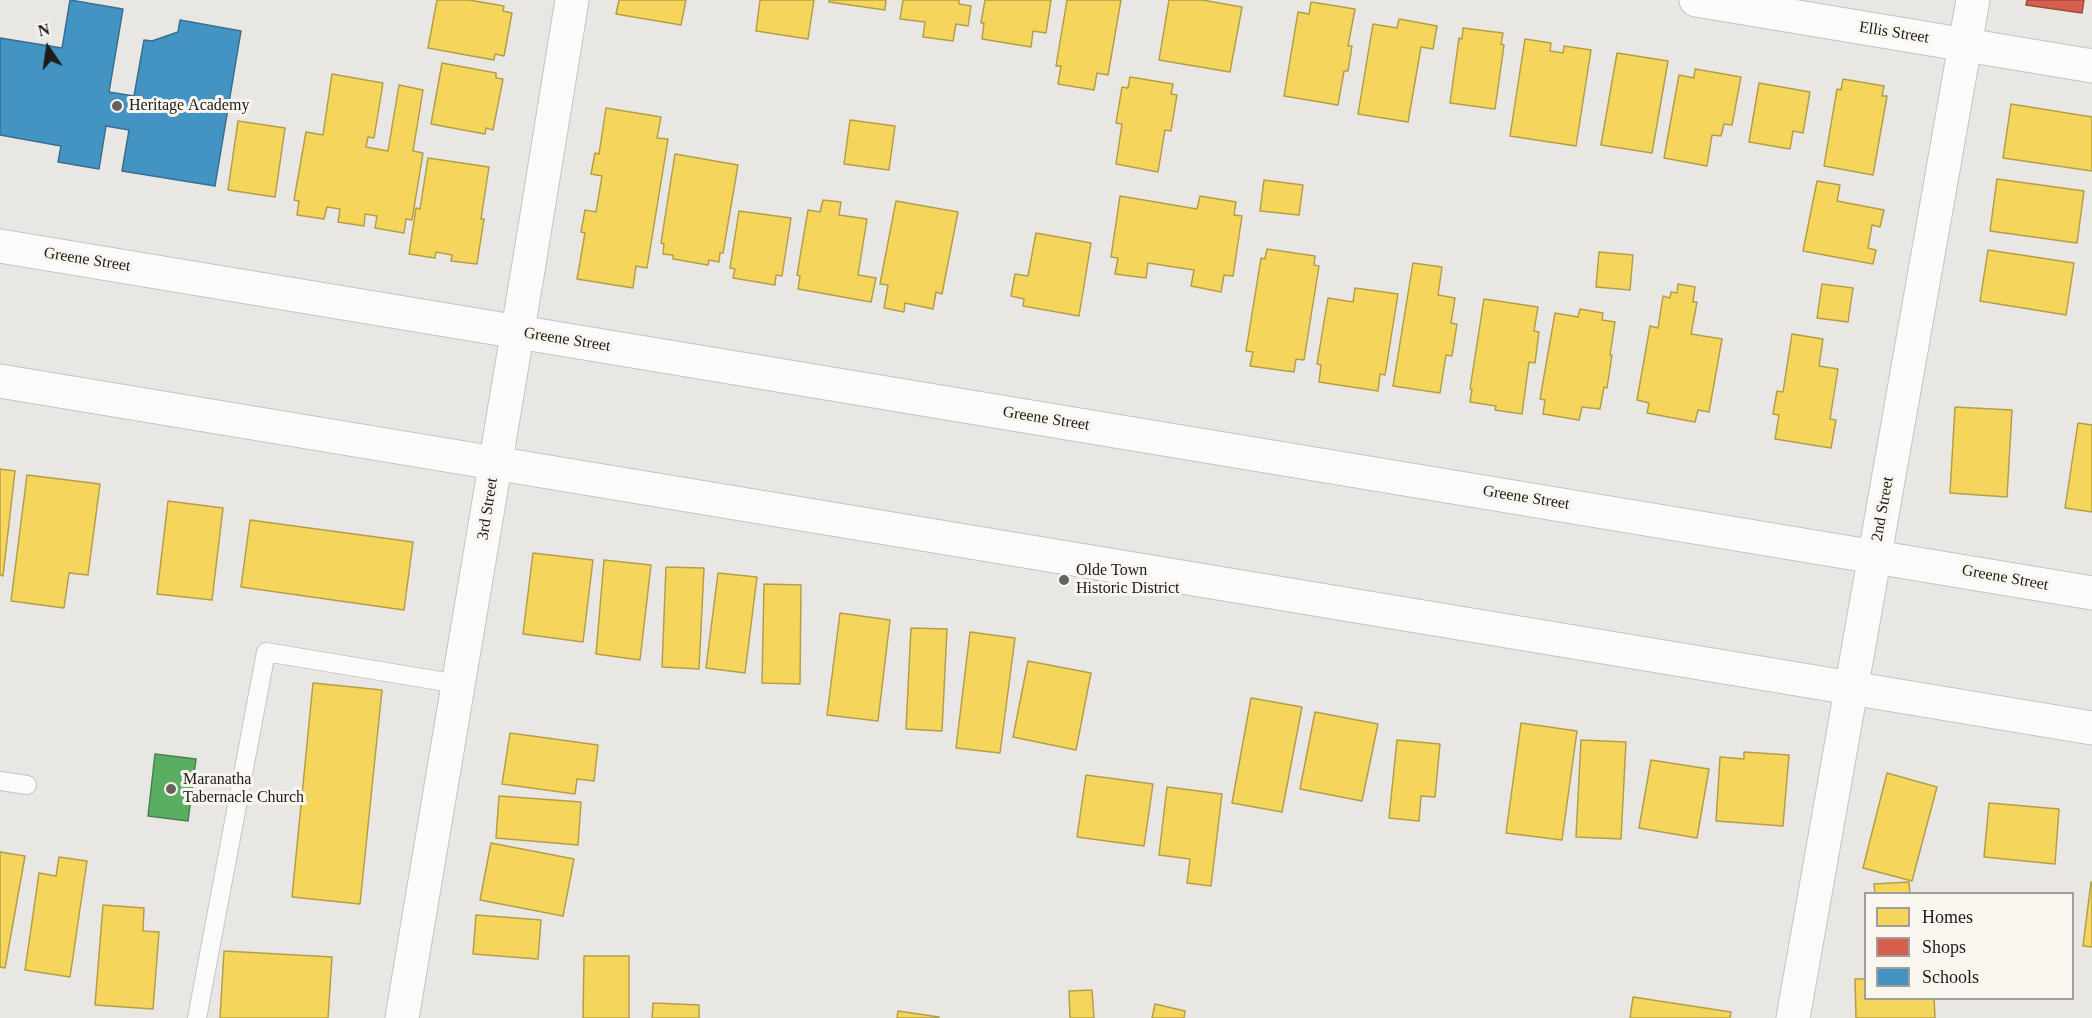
<!DOCTYPE html>
<html>
<head>
<meta charset="utf-8">
<style>
	body { margin:0 }
	#map { position:relative; width:2092px; height:1018px; overflow:hidden; background:#e9e7e4; font-family:Georgia,serif }
	canvas { display:block }
	.legend { position:absolute; left:1864px; top:892px; width:210px; height:108px; box-sizing:border-box; background:#f9f5ef; border:2px solid #a19e9a; margin:0; padding:8px 10px; list-style:none; font-size:18px; color:#1d1c1a }
	.legend li { display:flex; align-items:center; gap:12px; height:30px }
	.legend b { width:30px; border:2px solid #a19e9a }
	.north { position:absolute; left:18px; top:18px; width:60px; height:60px; -webkit-text-stroke:4px #f9f5ef; paint-order:stroke; rotate:347deg; font-size:16px; font-weight:700; line-height:24px; text-align:center; color:#1d1c1a }
	.north::after { content:''; display:block; margin:auto; width:21px; height:27px; background:#1d1c1a; clip-path:polygon(50% 0,100% 100%,50% 72%,0 100%) }
</style>
</head>
<body>
<div id="map">
<canvas width="2092" height="1018"></canvas>
<ul class="legend">
<li><b style="height:16px;background:#f6d55c"></b>Homes</li>
<li><b style="height:16px;background:#d6604d"></b>Shops</li>
<li><b style="height:16px;background:#4393c3"></b>Schools</li>
</ul>
<div class="north">N</div>
</div>
<script>
const c = document.querySelector('canvas').getContext('2d');
c.lineJoin = 'round';
function paint(path, color) { c.fillStyle = color; c.fill(path, 'evenodd'); }
const toPath = rows => new Path2D(rows.map(r => 'M' + r).join(''));
function strokePath(path, color, width, dash) { c.strokeStyle = color; c.lineWidth = width; c.lineCap = dash ? 'butt' : 'round'; c.setLineDash(dash || []); c.stroke(path); }
function drawText(font, color, halo, rows, align = 'center') {
  c.font = font + ' Georgia,serif'; c.lineWidth = 6; c.setLineDash([]); c.textBaseline = 'middle'; c.strokeStyle = halo; c.fillStyle = color; for (const [text, x, y, turn = 0] of rows) {
    c.save(); c.translate(x, y); c.rotate((+turn || 0) * Math.PI / 180); c.textAlign = isNaN(turn) ? turn : align; if (halo) c.strokeText(text, 0, 0); c.fillText(text, 0, 0); c.restore();
  }
}
const homes = toPath([
	[437,0,469,0,504,6,503,11,512,13,504,56,495,54,494,60,428,48,437,0],
	[619,0,686,0,681,25,616,14,619,0],
	[760,0,814,0,808,39,756,31,760,0],
	[829,0,886,0,885,10,829,2,829,0],
	[903,0,959,0,959,4,971,6,968,26,956,24,953,41,923,37,925,22,900,19,903,0],
	[985,0,1051,0,1046,33,1033,31,1031,47,982,39,984,23,981,23,985,0],
	[1067,0,1121,0,1108,75,1097,73,1094,90,1058,84,1061,66,1056,66,1067,0],
	[1169,0,1202,0,1242,7,1230,72,1159,60,1169,0],
	[1311,2,1355,9,1348,46,1352,46,1348,71,1344,71,1338,105,1284,96,1298,12,1309,14,1311,2],
	[1399,19,1437,26,1433,49,1421,47,1408,122,1358,114,1373,24,1397,28,1399,19],
	[1463,28,1503,33,1501,44,1504,45,1495,109,1450,103,1459,38,1462,39,1463,28],
	[1525,39,1551,43,1550,51,1563,53,1564,46,1591,50,1576,146,1510,136,1525,39],
	[1617,53,1668,61,1652,153,1601,145,1617,53],
	[442,63,496,73,496,78,503,79,493,130,486,128,485,134,431,124,442,63],
	[1695,69,1741,77,1732,125,1724,124,1721,136,1712,135,1707,166,1664,158,1679,75,1694,78,1695,69],
	[332,74,383,83,374,138,368,137,366,147,388,151,399,85,423,90,413,151,423,153,412,220,406,219,404,233,375,228,377,216,365,214,364,226,338,222,340,209,327,207,324,219,297,215,299,201,294,200,306,132,323,135,332,74],
	[1130,77,1173,84,1171,94,1177,95,1171,131,1165,130,1158,172,1116,164,1122,124,1116,123,1122,87,1128,88,1130,77],
	[1843,79,1884,86,1882,96,1887,96,1873,175,1824,166,1837,89,1841,90,1843,79],
	[1759,83,1810,92,1803,133,1793,131,1790,149,1749,142,1759,83],
	[2011,104,2092,117,2092,171,2003,158,2011,104],
	[606,108,661,117,657,138,668,139,647,268,636,266,633,288,577,279,585,233,581,232,585,210,596,212,602,176,591,174,595,153,599,154,606,108],
	[850,120,895,126,889,170,844,164,850,120],
	[238,121,285,128,275,197,228,190,238,121],
	[675,154,738,165,723,253,720,253,719,262,709,260,708,265,673,259,673,255,663,254,664,244,661,243,675,154],
	[428,158,489,167,481,219,484,219,477,264,451,261,452,255,436,252,435,258,409,254,416,208,420,209,428,158],
	[1997,179,2084,191,2077,243,1990,231,1997,179],
	[1264,180,1303,185,1299,215,1260,211,1264,180],
	[1817,181,1840,185,1837,201,1884,210,1880,227,1872,225,1868,248,1876,250,1873,264,1803,251,1817,181],
	[1120,196,1197,209,1200,196,1236,202,1234,215,1242,216,1233,276,1224,275,1221,292,1191,286,1194,270,1148,263,1146,278,1115,274,1118,258,1111,257,1120,196],
	[823,200,841,202,839,215,867,219,858,275,876,278,871,302,798,289,800,276,797,275,808,210,820,212,823,200],
	[896,201,958,212,942,294,936,292,933,309,905,303,904,312,884,308,888,285,880,284,896,201],
	[739,211,791,218,782,276,776,275,775,285,733,278,735,269,730,268,739,211],
	[1036,233,1091,243,1079,316,1023,306,1024,299,1011,296,1015,274,1028,276,1036,233],
	[1267,249,1315,256,1314,265,1319,266,1304,360,1296,359,1294,372,1250,366,1253,352,1246,351,1261,258,1265,259,1267,249],
	[1988,250,2074,263,2066,315,1980,301,1988,250],
	[1599,252,1633,255,1630,290,1596,287,1599,252],
	[1413,263,1442,267,1438,295,1455,298,1451,323,1457,324,1452,356,1446,355,1440,393,1393,386,1413,263],
	[1678,284,1695,287,1693,302,1697,302,1691,334,1722,339,1709,412,1698,410,1695,422,1647,413,1649,403,1637,400,1650,326,1658,328,1663,296,1670,298,1671,292,1677,293,1678,284],
	[1822,284,1853,288,1848,322,1817,318,1822,284],
	[1355,288,1398,294,1385,375,1380,374,1378,391,1319,382,1321,365,1317,364,1328,298,1353,302,1355,288],
	[1484,299,1538,307,1534,331,1539,332,1535,363,1529,362,1522,414,1495,410,1496,406,1470,402,1472,389,1470,389,1484,299],
	[1580,309,1603,313,1602,320,1615,322,1610,355,1612,355,1607,388,1604,387,1600,409,1582,407,1579,420,1543,414,1545,400,1540,399,1555,313,1578,317,1580,309],
	[1792,334,1823,339,1819,366,1838,369,1830,419,1836,420,1831,448,1775,439,1779,415,1773,414,1777,391,1783,392,1792,334],
	[1955,407,2012,410,2007,497,1950,493,1955,407],
	[2078,423,2092,425,2092,512,2065,508,2078,423],
	[0,469,15,471,3,576,0,575,0,469],
	[27,475,100,484,88,575,69,573,64,608,11,601,27,475],
	[168,501,223,508,212,600,157,594,168,501],
	[250,520,413,542,404,610,241,587,250,520],
	[533,553,593,560,583,642,523,634,533,553],
	[604,560,651,565,640,660,596,654,604,560],
	[666,567,704,568,699,669,662,667,666,567],
	[718,573,757,577,745,673,706,668,718,573],
	[764,584,801,585,800,684,762,683,764,584],
	[840,613,890,620,878,721,827,715,840,613],
	[911,628,947,629,942,731,906,729,911,628],
	[970,632,1015,638,1000,753,956,748,970,632],
	[1028,661,1091,673,1076,750,1013,737,1028,661],
	[313,683,382,690,360,904,292,897,313,683],
	[1251,698,1302,707,1282,812,1232,803,1251,698],
	[1315,712,1378,724,1362,801,1300,789,1315,712],
	[1521,723,1577,731,1562,840,1506,833,1521,723],
	[510,733,598,745,594,781,577,779,575,794,502,784,510,733],
	[1397,740,1440,744,1435,797,1421,796,1419,821,1389,818,1397,740],
	[1581,740,1626,742,1621,839,1576,837,1581,740],
	[1744,752,1789,755,1783,826,1716,821,1720,757,1744,759,1744,752],
	[1651,760,1709,769,1697,838,1639,828,1651,760],
	[1887,773,1937,787,1912,881,1863,868,1887,773],
	[1086,775,1153,784,1144,846,1077,837,1086,775],
	[1167,787,1222,794,1211,886,1187,883,1190,859,1159,855,1167,787],
	[499,796,581,802,578,845,496,838,499,796],
	[1989,803,2059,809,2055,864,1984,857,1989,803],
	[491,843,574,859,563,916,480,900,491,843],
	[0,852,25,856,5,968,0,967,0,852],
	[59,857,87,861,70,977,25,970,39,873,56,876,59,857],
	[1909,882,1910,894,1875,894,1874,884,1909,882],
	[2091,882,2092,882,2092,947,2083,946,2091,882],
	[103,905,144,908,143,931,159,932,153,1009,95,1005,103,905],
	[476,915,541,920,538,959,473,954,476,915],
	[224,951,332,957,328,1018,220,1018,224,951],
	[584,956,629,956,629,1018,583,1018,584,956],
	[1855,979,1866,979,1866,998,1934,998,1935,1018,1856,1018,1855,979],
	[1092,990,1094,1018,1070,1018,1069,991,1092,990],
	[1633,997,1731,1012,1730,1018,1630,1018,1633,997],
	[653,1003,699,1005,699,1018,652,1018,653,1003],
	[1155,1004,1185,1011,1184,1018,1152,1018,1155,1004],
	[898,1011,939,1017,939,1018,897,1018,898,1011]
]);
const shops = toPath([
	[2027,0,2084,0,2082,13,2026,5,2027,0]
]);
const schools = toPath([
	[70,0,123,9,109,92,134,96,144,40,152,41,178,32,180,20,241,31,215,186,122,171,129,130,106,126,99,169,58,162,61,146,0,135,0,38,62,48,70,0]
]);
const public = toPath([
	[155,754,196,759,188,821,148,816,155,754]
]);
const service = toPath([
	[0,781,27,785],
	[197,1018,266,652,458,684]
]);
const minor = toPath([
	[1696,0,2092,66],
	[402,1018,529,264,572,0],
	[1793,1018,1973,0]
]);
const primary = toPath([
	[0,246,2092,593],
	[0,381,2092,728]
]);
const markers = [
	[117,106,6,"#646361"],
	[1064,580,6,"#646361"],
	[171,789,6,"#646361"]
];
const streetNames = [
	["Ellis Street",1894,33,9],
	["Greene Street",87,260,9],
	["Greene Street",567,340,9],
	["Greene Street",1046,419,9],
	["Greene Street",1526,498,9],
	["3rd Street",488,509,-81],
	["2nd Street",1883,509,-80],
	["Greene Street",2005,578,10]
];
const poiNames = [
	["Heritage Academy",129,106],
	["Olde Town",1076,571],
	["Historic District",1076,589],
	["Maranatha",183,780],
	["Tabernacle Church",183,798]
];
paint(homes, '#f6d55c');
strokePath(homes, '#b59e48', 1.5);
paint(shops, '#d6604d');
strokePath(shops, '#9e4c3e', 1.5);
paint(schools, '#4393c3');
strokePath(schools, '#386f90', 1.5);
paint(public, '#5aae61');
strokePath(public, '#48824c', 1.5);
strokePath(service, '#c5c4c1', 20);
strokePath(minor, '#c5c4c1', 35);
strokePath(primary, '#c5c4c1', 35);
strokePath(service, '#fcfbfb', 18);
strokePath(minor, '#fcfbfb', 33);
strokePath(primary, '#fcfbfb', 33);
for (const [x, y, r, color] of markers) { const dot = new Path2D(); dot.arc(x, y, r, 0, 2 * Math.PI); c.fillStyle = color; c.fill(dot); strokePath(dot, '#f9f5ef', 2); }
drawText('16px', '#1d1c1a', '#f9f5ef', streetNames);
drawText('16px', '#1d1c1a', '#f9f5ef', poiNames, 'left');
</script>
</body>
</html>
